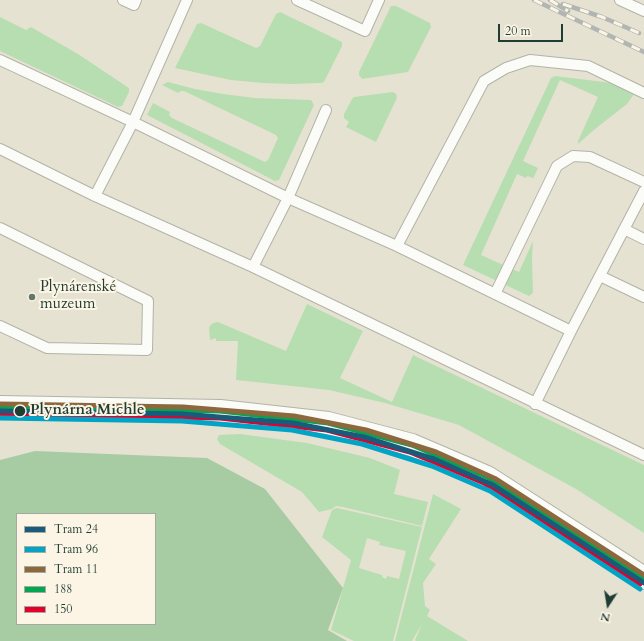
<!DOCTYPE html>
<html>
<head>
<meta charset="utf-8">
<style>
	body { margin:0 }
	#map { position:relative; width:644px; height:641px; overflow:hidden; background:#e6e2d2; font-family:Cardo,serif }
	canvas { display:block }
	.legend { position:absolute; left:16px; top:513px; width:140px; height:112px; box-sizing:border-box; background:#fcf5e5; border:1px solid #a4ab9e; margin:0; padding:5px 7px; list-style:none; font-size:12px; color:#1f3d34 }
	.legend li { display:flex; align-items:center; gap:8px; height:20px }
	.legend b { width:20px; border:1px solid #a4ab9e }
	.north { position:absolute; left:588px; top:585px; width:40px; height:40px; -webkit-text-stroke:3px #fcf5e5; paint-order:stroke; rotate:192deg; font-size:11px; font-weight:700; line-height:16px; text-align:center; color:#1f3d34 }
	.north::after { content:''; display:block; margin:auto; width:14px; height:18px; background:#1f3d34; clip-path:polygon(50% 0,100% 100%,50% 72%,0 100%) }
	.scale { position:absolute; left:498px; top:24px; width:65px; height:18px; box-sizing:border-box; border:2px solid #1f3d34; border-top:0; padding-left:5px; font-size:12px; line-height:14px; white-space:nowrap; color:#1f3d34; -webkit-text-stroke:3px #fcf5e5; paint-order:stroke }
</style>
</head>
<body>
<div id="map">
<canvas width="644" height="641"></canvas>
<ul class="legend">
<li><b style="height:5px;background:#1a5a7b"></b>Tram 24</li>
<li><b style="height:5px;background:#02a4c6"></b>Tram 96</li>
<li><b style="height:5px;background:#8c683c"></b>Tram 11</li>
<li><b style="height:5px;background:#00a651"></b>188</li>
<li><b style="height:5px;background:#e4002b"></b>150</li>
</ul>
<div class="north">N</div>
<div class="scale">20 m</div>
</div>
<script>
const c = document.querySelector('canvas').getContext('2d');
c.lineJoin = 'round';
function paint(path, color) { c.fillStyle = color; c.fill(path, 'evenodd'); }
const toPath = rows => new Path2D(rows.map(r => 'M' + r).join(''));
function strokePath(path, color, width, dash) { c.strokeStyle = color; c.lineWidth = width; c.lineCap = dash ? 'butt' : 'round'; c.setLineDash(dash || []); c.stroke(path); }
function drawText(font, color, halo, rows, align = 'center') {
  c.font = font + ' Cardo,serif'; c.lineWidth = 4; c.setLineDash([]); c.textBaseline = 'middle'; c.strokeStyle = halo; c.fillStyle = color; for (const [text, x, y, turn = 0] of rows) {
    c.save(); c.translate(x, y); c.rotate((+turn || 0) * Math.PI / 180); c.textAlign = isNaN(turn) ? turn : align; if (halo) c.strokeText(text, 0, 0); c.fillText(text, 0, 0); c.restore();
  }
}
const green = toPath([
	[391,6,396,6,430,23,431,27,408,72,362,79,359,75,359,72],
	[280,12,342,42,342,46,324,82,321,83,291,84,263,83,231,80,175,68,197,24,201,23,256,48,260,46,276,14],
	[0,17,26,30,31,27,78,54,129,88,129,92,122,106,118,107,0,51],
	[555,76,604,82,632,88,634,94,627,104,595,129,578,144,578,141,598,97,560,80,523,161,538,168,532,181,533,178,527,176,526,178,517,174,481,255,519,272,533,241,532,258,533,293,529,296,463,265,551,78],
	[168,82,195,89,223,94,255,98,311,100,314,105,279,180,275,181,147,115,153,103,170,112,169,115,172,118,265,162,268,160,278,138,276,135,184,91,181,91,178,93,162,85],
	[393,92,396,94,397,98,376,142,346,127,349,122,344,118,344,114,352,99,354,97],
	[307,304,363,331,340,378,392,402,413,355,644,465,644,533,576,489,459,425,385,403,329,390,236,380,238,341,216,341,216,338,210,340,209,327,213,323,218,322,286,351],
	[240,434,307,443,370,458,400,470,394,494,428,502,422,526,343,507,336,506,332,509,319,512,302,492,220,444,217,439,219,435],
	[433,494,461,509,429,559,436,564,423,583,425,606,430,610,427,616,468,641,416,641,415,640,422,624,412,641,395,641],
	[337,508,422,527,393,641,354,641,331,630,351,560,322,537,332,510],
	[367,538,380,542,379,545,406,551,399,579,387,576,386,579,382,577,382,575,359,568]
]);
const forest = toPath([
	[35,451,207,458,265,489,343,588,328,630,347,641,0,641,0,460],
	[17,514,155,514,155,624,17,624]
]);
const lane = toPath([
	[123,0,134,5,136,0],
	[297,0,365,31,379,0],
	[620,0,644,11],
	[0,60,133,122,288,198,397,246,571,331],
	[0,149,95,196,253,267,644,455],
	[95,196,133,122,187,0],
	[0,228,148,301,147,350,47,348,0,326],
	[624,229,644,239],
	[397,246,484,81,506,68,530,60,588,66,644,93],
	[253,267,288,198,326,110],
	[600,276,644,297],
	[495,294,557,166,573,156,590,157,644,182],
	[535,404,571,331,644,191]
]);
const secondary = toPath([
	[0,407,220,411,328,423,412,445,487,477,644,578]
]);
const rail = toPath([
	[534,0,644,52],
	[550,0,568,11],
	[563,4,602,17,639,33]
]);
const bus1 = toPath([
	[0,407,220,411,328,423,412,445,487,477,644,578]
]);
const bus2 = toPath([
	[0,414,220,418,327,430,410,452,484,483,640,584]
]);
const tram1 = toPath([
	[0,411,182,414,293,423,364,437,434,459,493,485,644,583]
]);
const tram2 = toPath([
	[0,418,182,421,292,430,362,444,432,466,490,491,640,589]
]);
const tram3 = toPath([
	[0,404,183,407,294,416,366,430,436,452,496,479,644,575]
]);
const markers = [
	[32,297,4,"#65776b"],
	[20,411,6,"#1f3d34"]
];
const poiNames = [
	["Plynárenské",40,288],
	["muzeum",40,305]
];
const stopNames = [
	["Plynárna Michle",30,411]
];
paint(green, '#b7deb0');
paint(forest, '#a7cca4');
strokePath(lane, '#b2b3a8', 12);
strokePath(secondary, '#b2b3a8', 24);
strokePath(lane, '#fbfbf8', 10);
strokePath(secondary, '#fbfbf8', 22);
strokePath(rail, '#b2b5b2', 4.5);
strokePath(rail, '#fcf5e5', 3, [9]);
strokePath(bus1, '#00a651', 5);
strokePath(bus2, '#e4002b', 5);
strokePath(tram1, '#1a5a7b', 5);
strokePath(tram2, '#02a4c6', 5);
strokePath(tram3, '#8c683c', 5);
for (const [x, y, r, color] of markers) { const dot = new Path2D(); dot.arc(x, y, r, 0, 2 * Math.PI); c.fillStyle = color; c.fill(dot); strokePath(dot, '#fcf5e5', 1.5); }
drawText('15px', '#1f3d34', '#fcf5e5', poiNames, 'left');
drawText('bold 15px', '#1f3d34', '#fcf5e5', stopNames, 'left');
</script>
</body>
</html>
